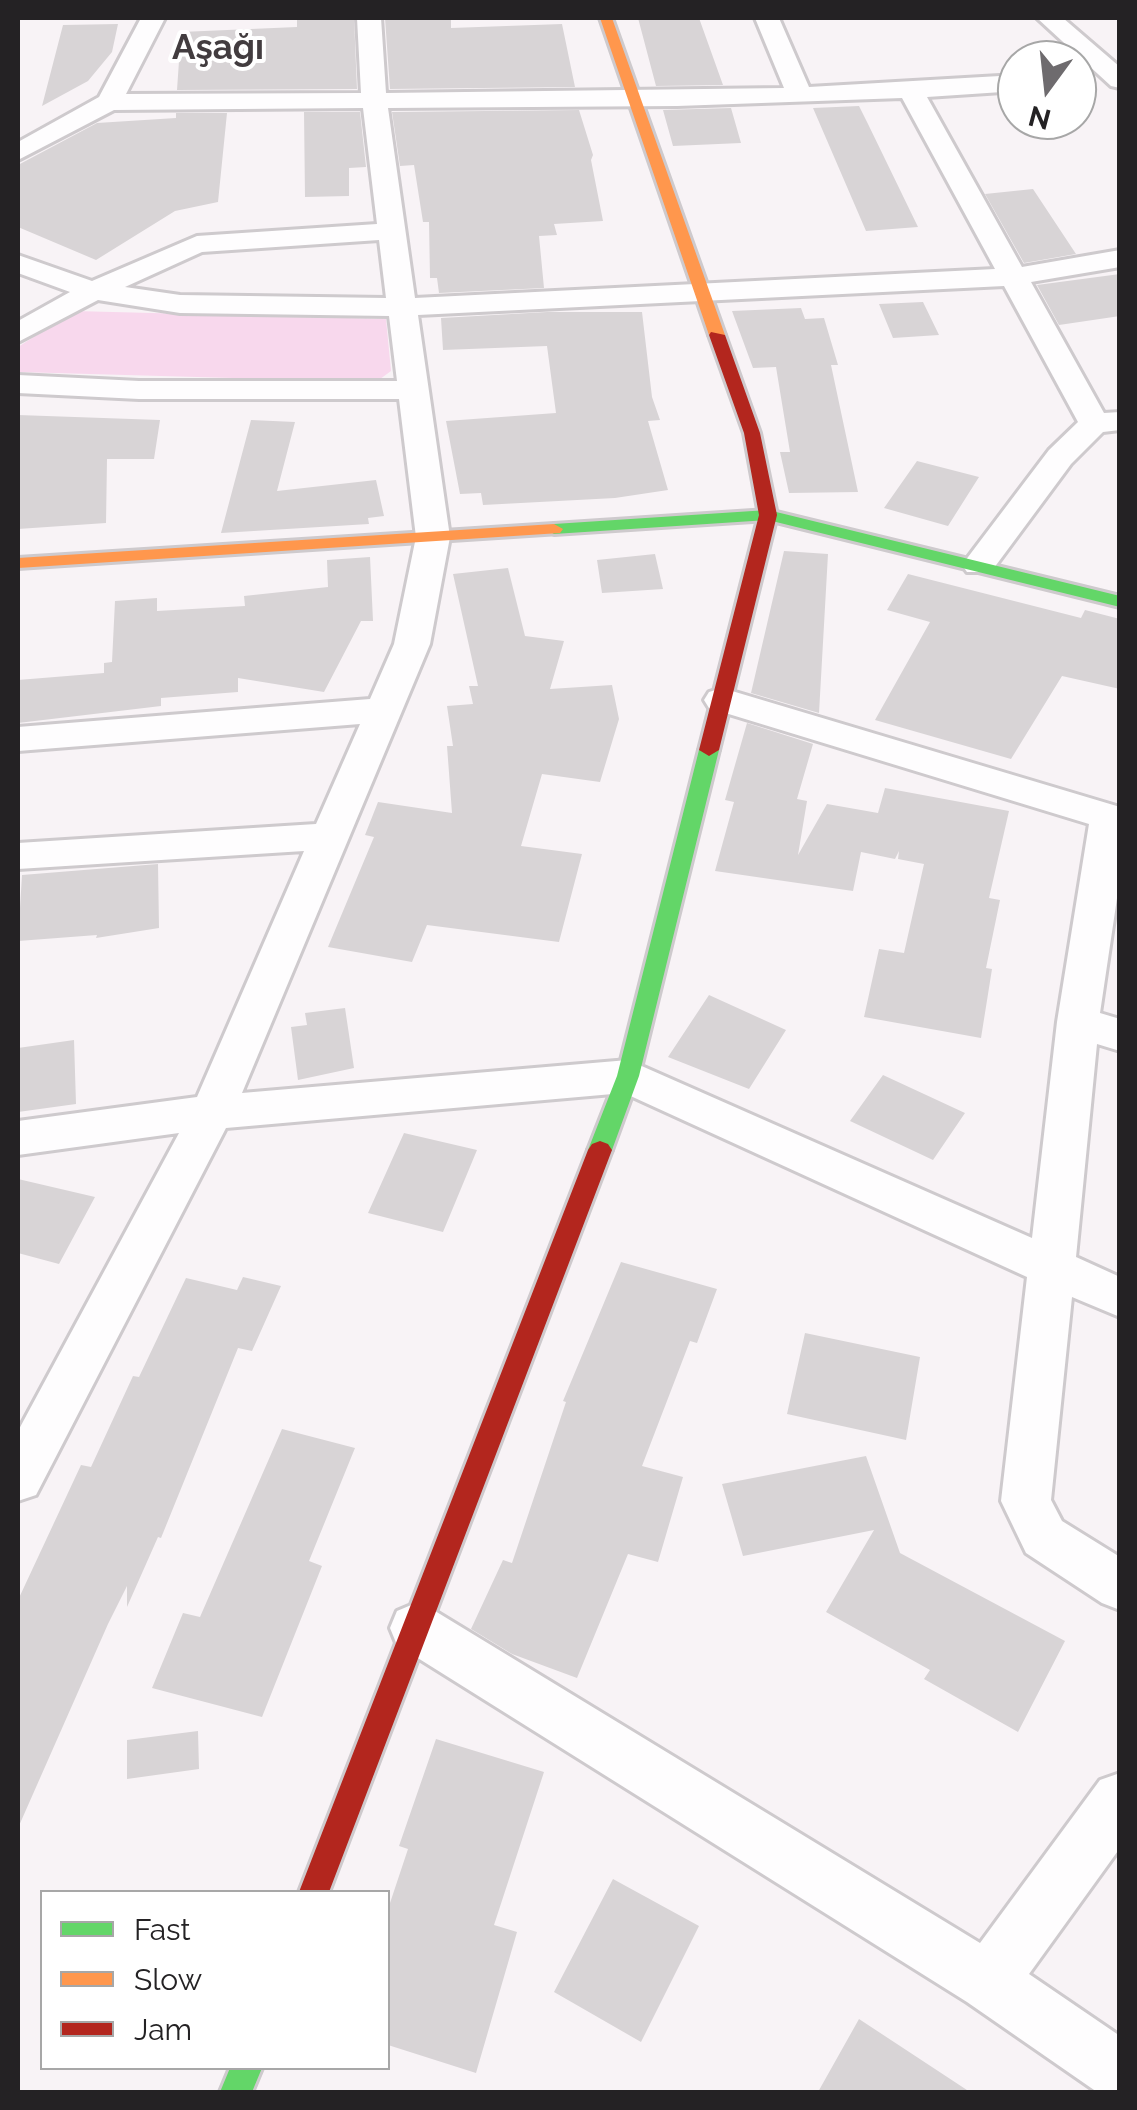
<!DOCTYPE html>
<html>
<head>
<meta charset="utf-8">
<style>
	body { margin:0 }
	#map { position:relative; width:1137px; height:2110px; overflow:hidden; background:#f8f3f6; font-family:Raleway,sans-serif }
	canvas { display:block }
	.frame { position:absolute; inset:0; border:20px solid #242224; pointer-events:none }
	.legend { position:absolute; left:40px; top:1890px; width:350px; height:180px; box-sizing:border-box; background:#fff; border:2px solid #a7a7a7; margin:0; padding:12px 18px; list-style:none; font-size:30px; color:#242224 }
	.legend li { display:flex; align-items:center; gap:20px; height:50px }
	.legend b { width:50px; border:2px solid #a7a7a7 }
	.north { position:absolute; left:997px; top:40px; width:100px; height:100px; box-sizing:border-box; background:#fff; border:2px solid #a7a7a7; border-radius:50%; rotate:195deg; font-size:28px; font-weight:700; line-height:40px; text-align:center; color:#242224 }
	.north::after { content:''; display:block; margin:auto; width:35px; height:45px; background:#6e6b6e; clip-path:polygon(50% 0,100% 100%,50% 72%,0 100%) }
</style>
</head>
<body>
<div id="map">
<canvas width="1137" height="2110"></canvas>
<div class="frame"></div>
<ul class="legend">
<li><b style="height:12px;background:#63d668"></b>Fast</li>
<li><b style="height:12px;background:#ff974d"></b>Slow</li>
<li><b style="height:12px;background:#b3261e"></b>Jam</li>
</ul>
<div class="north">N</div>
</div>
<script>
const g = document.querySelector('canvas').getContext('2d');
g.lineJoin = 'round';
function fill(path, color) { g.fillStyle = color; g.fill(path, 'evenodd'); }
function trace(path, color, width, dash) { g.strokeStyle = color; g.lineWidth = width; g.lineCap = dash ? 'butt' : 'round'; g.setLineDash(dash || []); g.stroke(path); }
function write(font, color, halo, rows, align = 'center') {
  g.font = font + ' Raleway,sans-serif'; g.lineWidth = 8; g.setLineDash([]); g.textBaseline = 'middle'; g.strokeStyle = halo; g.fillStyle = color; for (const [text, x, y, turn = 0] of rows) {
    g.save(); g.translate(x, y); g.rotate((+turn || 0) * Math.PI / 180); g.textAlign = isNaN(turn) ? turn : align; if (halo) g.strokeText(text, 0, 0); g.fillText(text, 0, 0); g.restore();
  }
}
const green = new Path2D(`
	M74 311 386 319 391 371 376 382 18 372V347Z`);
const building = new Path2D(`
	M297 18H354L357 89 177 90 181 32 297 27Z
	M385 18H451V28L562 24 575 87 390 89Z
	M638 18H699L723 85 656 86Z
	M118 24 112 52 88 81 42 106 63 25Z
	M859 106 868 124 918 227 866 231 813 108Z
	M731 108 741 143 673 146 663 110Z
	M579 110 593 155 591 160 603 221 554 224 557 235 539 236 544 288 439 293 437 278H430L429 222H423L414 165 400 166 392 112Z
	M304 112H360L366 167 349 168V196L305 197Z
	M176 113H227L218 202 175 211 96 260 18 227V165L97 123 176 118Z
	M1033 189 1076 254 1024 263 985 194Z
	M1120 274V316L1059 325 1037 285Z
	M923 302 939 335 893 338 879 304Z
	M801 308 805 319 824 318 838 365H831L858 492 789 493 780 452H790L776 367 753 368 732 311Z
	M547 312H642L652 397 660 420 648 421 668 490 615 498 483 505 481 493 460 494 446 421 556 413 547 346 443 350 441 318Z
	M18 415 160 420 154 459H107L106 523 18 529Z
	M251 420 295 422 277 491 376 480 384 516 368 518 369 524 221 533Z
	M917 461 979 477 948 526 884 508Z
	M784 551 828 554 819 713 751 693Z
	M655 554 663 589 602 593 597 560Z
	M370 557 373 621H361L324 692 238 678V692L161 698V706L18 723V680L104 673V663L112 662 115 601 157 598V611L245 606 244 596 328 587 327 560Z
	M508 568 525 636 564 641 550 689 612 685 619 719 600 782 542 774 521 846 582 854 559 942 427 925 412 962 328 947 374 837 365 835 378 802 452 813 447 746H453L447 706 473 704 469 686H478L453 574Z
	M908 574 1081 618 1085 610 1120 619V689L1062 676 1011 759 875 720 930 622 887 610Z
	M747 723 813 744 797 799 807 801 798 855 827 804 878 813 885 788 1009 811 989 898 1000 900 986 968 992 969 981 1038 864 1017 879 949 904 953 924 864 898 859 899 851 895 859 861 852 853 891 715 871 734 802 725 800Z
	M158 864 159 928 96 938 97 935 18 941 22 875Z
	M709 995 786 1030 749 1089 668 1057Z
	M345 1008 354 1068 298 1080 291 1027 307 1025 305 1013Z
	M74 1040 76 1104 18 1112V1048Z
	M883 1075 965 1113 933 1160 850 1121Z
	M404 1133 477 1150 443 1232 368 1213Z
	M18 1179 95 1197 59 1264 18 1253Z
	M621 1262 717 1289 697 1343 690 1341 642 1466 683 1477 658 1562 628 1554 577 1678 512 1654 471 1629 503 1560 512 1563 566 1402 563 1401Z
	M243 1277 281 1286 252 1351 238 1348 161 1538 158 1537 127 1607V1586L108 1624 18 1828V1600L81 1465 91 1467 133 1376 139 1377 186 1278 237 1290Z
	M805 1333 920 1357 906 1440 787 1414Z
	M282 1429 355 1448 309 1561 322 1566 262 1717 152 1688 183 1613 200 1617Z
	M866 1456 900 1553 1065 1641 1018 1732 924 1679 930 1670 826 1612 874 1530 743 1556 722 1484Z
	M198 1731 199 1769 127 1779V1740Z
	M436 1739 544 1772 494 1925 517 1932 476 2073 388 2045V1909L408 1849 399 1846Z
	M613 1879 699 1926 641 2042 554 1992Z
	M859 2019 970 2092H818Z`);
const street = new Path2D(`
	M141 18H165L126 94 361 93 357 18H381L386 93 784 88 755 18H779L809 87 1017 75V91L927 97 1022 267 1120 250V267L1031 282 1104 413 1120 412V430L1103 432 1071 464 991 572H967L962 565 1049 450 1078 422 1004 286 418 315 450 537 430 644 242 1093 628 1060 1032 1238 1057 1022 1089 824 709 708 704 700 709 692 722 688 1120 807V878L1100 1013 1120 1019V1051L1097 1044 1076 1257 1120 1277V1317L1072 1297 1051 1500 1062 1521 1120 1557V1610L1102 1603 1026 1553 1001 1501 1027 1277 624 1093 226 1128 36 1495 18 1501V1431L179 1133 18 1155V1121L197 1097 304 851 18 869V843L316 824 360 724 18 751V727L370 699 394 644 416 537 399 399H139L18 393V375L139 381H397L389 316 180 313 98 300 18 342V321L70 292 18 273V255L92 281 197 236 377 224 363 108 114 110 18 160V142L99 97ZM902 98 995 269 415 298 388 108 677 106ZM379 240 386 298 180 295 125 287 202 252Z
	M1037 18H1063L1120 67V88L1111 86Z
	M416 1603 435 1611 980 1943 1100 1780 1120 1773V1848L1029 1974 1120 2036V2092H1097L967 2002 397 1645 390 1628 397 1611Z`);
const fast = new Path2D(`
	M768 510 1120 596V607L768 520 554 534 545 529 554 524Z
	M709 744 719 750 639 1076 612 1150 608 1156H592L588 1150 617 1076 699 750Z
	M230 2068H262L252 2092H220Z`);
const slow = new Path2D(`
	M600 18H612L725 335 723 338 709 335Z
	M554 524 563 529 560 533 18 568V558Z`);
const jam = new Path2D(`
	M711 332 725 335 760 433 777 515 719 750 709 756 699 750 759 515 744 433 709 335Z
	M600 1141 608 1144 612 1150 329 1892H299L588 1150 592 1144Z`);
const farDistrictnames = [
	["Aşağı",218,48]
];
fill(green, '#f8d8ed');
fill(building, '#d8d4d6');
trace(street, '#cecacd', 6);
trace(fast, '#cecacd', 6);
trace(slow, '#cecacd', 6);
trace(jam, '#cecacd', 6);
fill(street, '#fefdfe');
fill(fast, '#63d668');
fill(slow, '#ff974d');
fill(jam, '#b3261e');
write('bold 35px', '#423c3f', '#fff', farDistrictnames);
</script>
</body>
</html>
